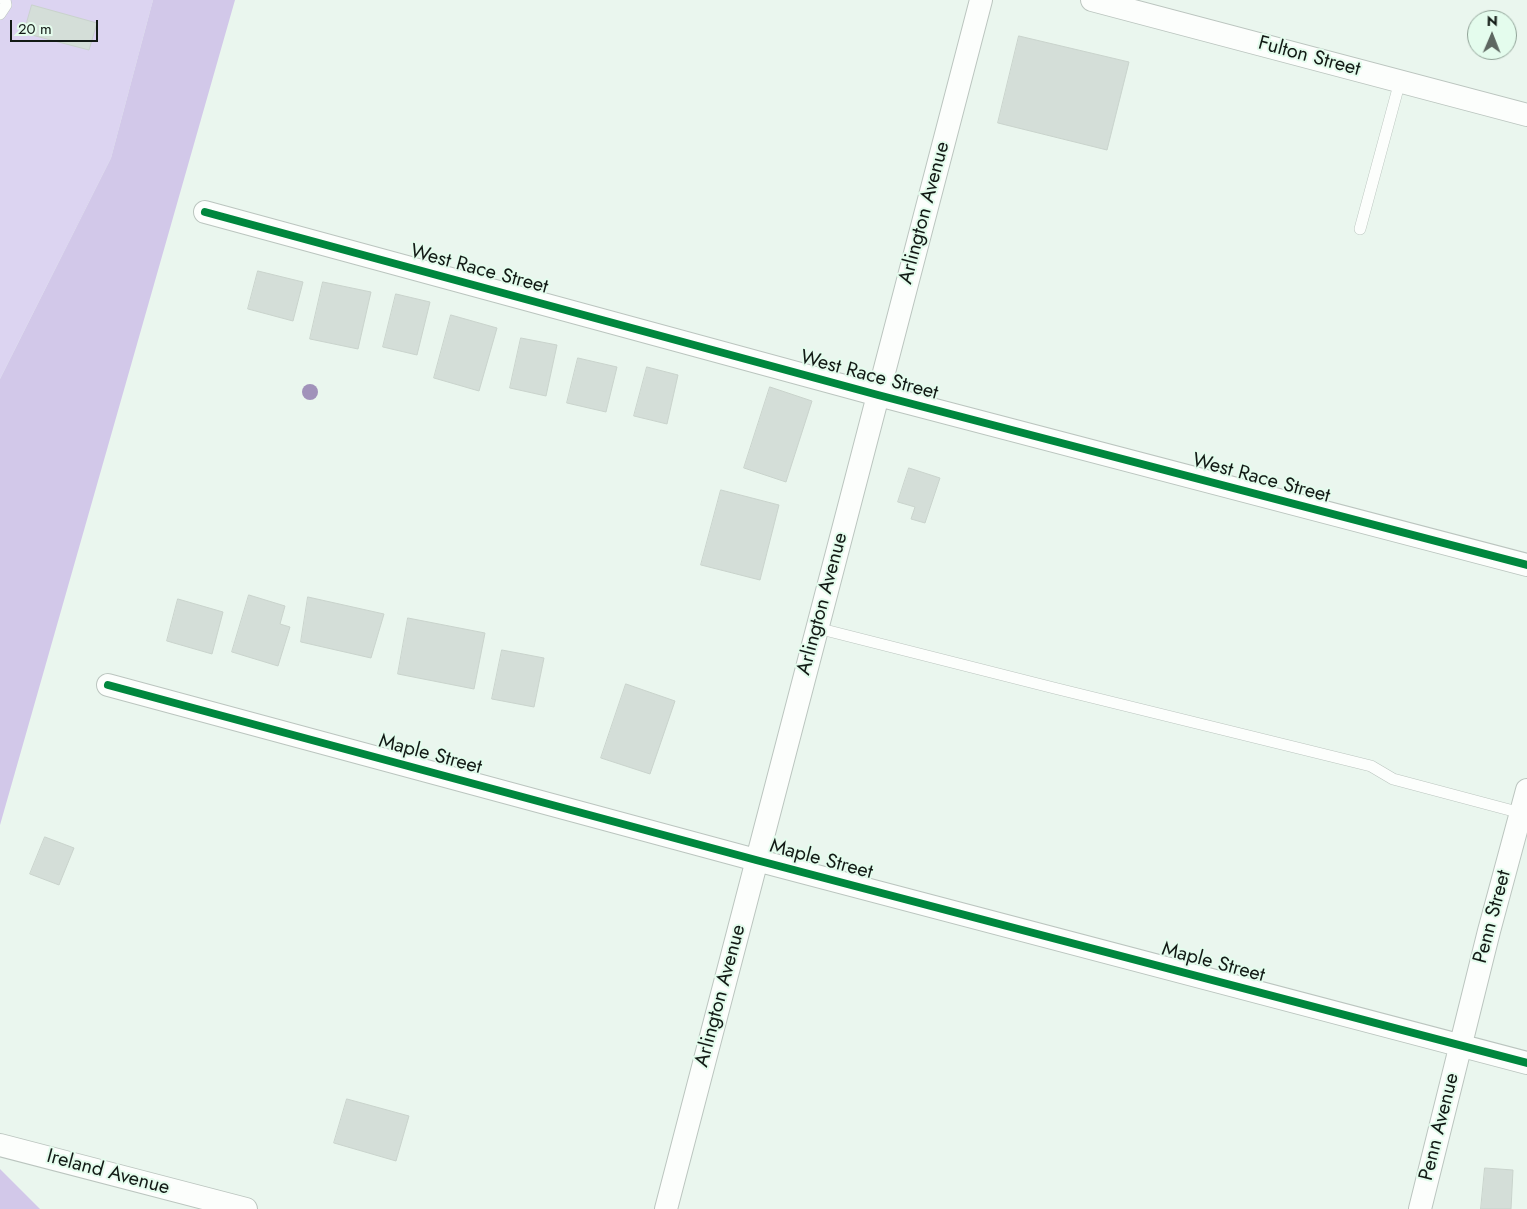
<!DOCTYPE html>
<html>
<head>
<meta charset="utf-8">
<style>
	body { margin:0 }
	#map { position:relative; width:1527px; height:1209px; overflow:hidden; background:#eaf6ee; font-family:Jost,sans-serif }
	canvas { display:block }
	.north { position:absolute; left:1467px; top:10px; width:50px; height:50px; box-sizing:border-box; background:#e4fced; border:1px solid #90a297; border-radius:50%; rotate:1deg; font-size:14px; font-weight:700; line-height:20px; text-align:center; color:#121a15 }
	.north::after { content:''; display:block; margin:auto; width:18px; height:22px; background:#5e6761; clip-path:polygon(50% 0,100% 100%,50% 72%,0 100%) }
	.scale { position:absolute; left:10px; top:20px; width:88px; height:22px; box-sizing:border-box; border:2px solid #121a15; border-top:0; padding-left:6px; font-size:15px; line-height:18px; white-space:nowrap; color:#121a15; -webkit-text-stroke:4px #e4fced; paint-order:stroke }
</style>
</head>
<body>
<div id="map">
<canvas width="1527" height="1209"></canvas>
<div class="north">N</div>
<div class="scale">20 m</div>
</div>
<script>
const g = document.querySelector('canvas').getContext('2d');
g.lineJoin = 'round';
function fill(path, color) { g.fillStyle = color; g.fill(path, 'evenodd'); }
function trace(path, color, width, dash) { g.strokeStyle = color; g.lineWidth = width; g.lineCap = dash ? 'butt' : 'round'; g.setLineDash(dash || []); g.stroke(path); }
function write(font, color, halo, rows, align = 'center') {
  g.font = font + ' Jost,sans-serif'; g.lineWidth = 4; g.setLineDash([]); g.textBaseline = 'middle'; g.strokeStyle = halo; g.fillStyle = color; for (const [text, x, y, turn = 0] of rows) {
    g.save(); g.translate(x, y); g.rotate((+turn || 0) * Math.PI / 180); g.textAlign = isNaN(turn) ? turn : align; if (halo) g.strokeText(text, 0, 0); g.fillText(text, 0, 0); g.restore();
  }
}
const green = new Path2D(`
	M0 0H153L111 158 0 379Z`);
const forest = new Path2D(`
	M153 0H235L0 825V379L111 158Z
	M0 1169 40 1209H0Z`);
const building = new Path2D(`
	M32 5 97 23 89 50 24 33Z
	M1019 36 1129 62 1107 150 998 123Z
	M258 271 303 282 293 321 248 309Z
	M323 282 371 292 358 349 310 339Z
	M396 294 430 302 417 355 383 347Z
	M451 315 497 328 479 391 434 378Z
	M521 338 557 345 546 396 510 388Z
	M578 358 617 367 606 412 567 403Z
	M647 367 678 375 667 424 634 416Z
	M770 387 812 401 786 482 744 468Z
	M909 468 940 478 925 523 911 519 915 507 898 502Z
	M721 490 779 505 760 580 701 565Z
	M249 595 285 606 280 624 290 627 278 666 232 652Z
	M308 597 384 614 371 658 301 642Z
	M178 599 223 612 212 654 167 641Z
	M408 618 485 633 474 689 398 674Z
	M502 650 544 658 534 707 492 699Z
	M626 684 675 701 650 774 601 758Z
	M45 837 74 848 59 885 30 874Z
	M347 1099 409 1116 396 1161 334 1143Z
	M1485 1168 1513 1170 1511 1209H1481Z`);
const service = new Path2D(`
	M0 14 6 5 5 0
	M1360 229 1400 81
	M817 628 1054 688 1371 766 1393 779 1521 813`);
const minor = new Path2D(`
	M1092 0 1527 115
	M205 212 878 395 1527 565
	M108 685 756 860 1527 1063
	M0 1145 246 1209
	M666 1209 981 0
	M1420 1209 1489 931 1527 790`);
const cycleway = new Path2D(`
	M205 212 878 395 1527 565
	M108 685 756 860 1527 1063`);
const trees = [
	[310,392]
];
const streetNames = [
	["Fulton Street",1309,57,15],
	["Arlington Avenue",925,213,-75],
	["West Race Street",479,270,15],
	["West Race Street",869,376,15],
	["West Race Street",1261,479,15],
	["Arlington Avenue",823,604,-75],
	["Maple Street",430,755,15],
	["Maple Street",821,860,15],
	["Penn Street",1493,917,-75],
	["Maple Street",1213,963,15],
	["Arlington Avenue",721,996,-75],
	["Penn Avenue",1440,1127,-76],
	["Ireland Avenue",108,1173,15]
];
fill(green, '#dcd4f1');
fill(forest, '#d2c8e9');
fill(building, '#d4ded8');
trace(building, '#c9d3cc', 1);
trace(service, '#bbc5bf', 12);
trace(minor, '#bbc5bf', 24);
trace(service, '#fcfefc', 11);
trace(minor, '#fcfefc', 22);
trace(cycleway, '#00873e', 8);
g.fillStyle = '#a192ba';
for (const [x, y] of trees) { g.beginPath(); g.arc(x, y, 8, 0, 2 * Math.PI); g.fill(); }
write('20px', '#121a15', '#e4fced', streetNames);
</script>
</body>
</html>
